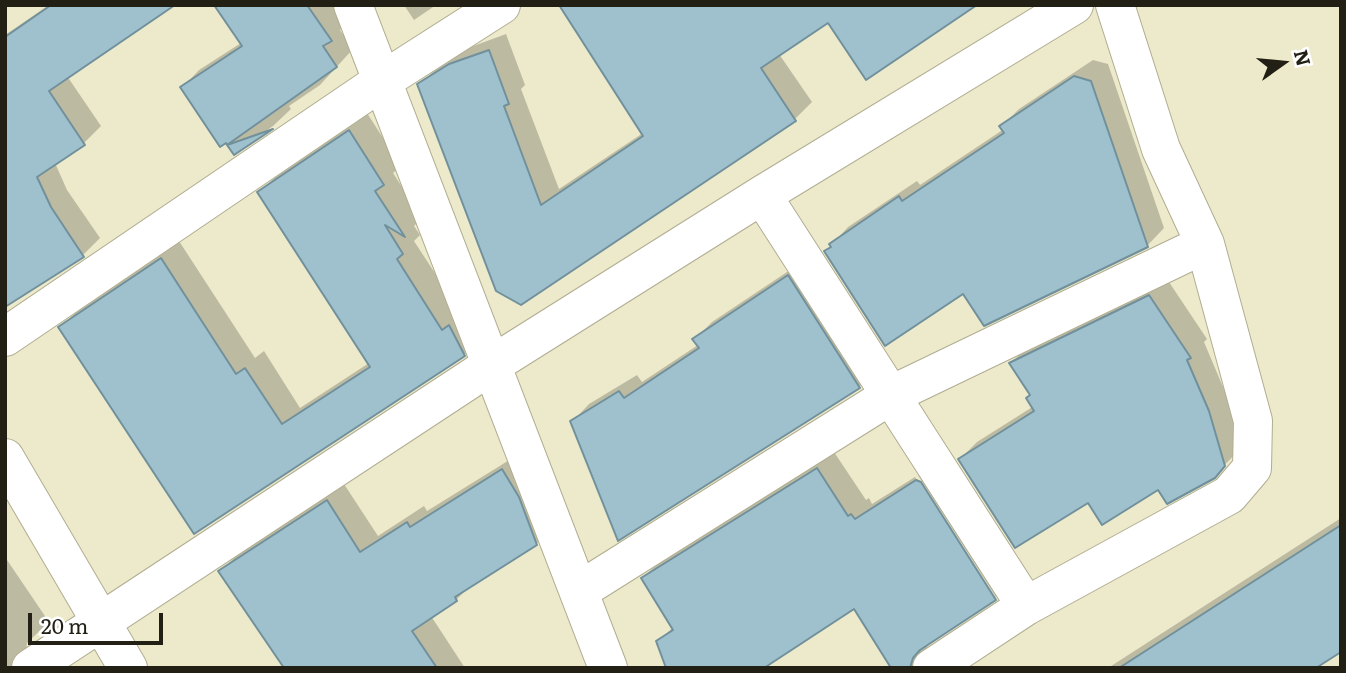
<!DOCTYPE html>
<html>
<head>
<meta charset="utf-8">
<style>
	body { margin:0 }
	#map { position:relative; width:1346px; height:673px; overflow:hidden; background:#ede9cb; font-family:Literata,serif }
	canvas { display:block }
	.frame { position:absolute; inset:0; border:7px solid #222015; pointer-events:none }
	.north { position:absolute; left:1248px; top:28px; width:70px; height:70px; -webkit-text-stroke:5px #fff; paint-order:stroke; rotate:75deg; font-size:19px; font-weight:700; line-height:28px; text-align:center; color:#222015 }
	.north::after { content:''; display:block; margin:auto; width:24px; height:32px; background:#222015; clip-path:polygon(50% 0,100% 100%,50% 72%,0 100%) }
	.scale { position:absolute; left:28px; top:613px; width:135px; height:32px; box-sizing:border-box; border:4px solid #222015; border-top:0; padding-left:9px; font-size:21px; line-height:24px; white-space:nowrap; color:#222015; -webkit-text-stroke:5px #fff; paint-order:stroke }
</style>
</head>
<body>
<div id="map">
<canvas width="1346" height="673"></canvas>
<div class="frame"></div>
<div class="north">N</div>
<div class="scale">20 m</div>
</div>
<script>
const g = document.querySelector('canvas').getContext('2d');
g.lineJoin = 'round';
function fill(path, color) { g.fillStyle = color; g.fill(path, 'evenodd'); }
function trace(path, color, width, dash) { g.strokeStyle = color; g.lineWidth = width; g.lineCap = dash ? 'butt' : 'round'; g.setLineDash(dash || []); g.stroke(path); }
const shadow = new Path2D(`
	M49 5H172L67 76 101 126 84 143 55 163 67 190 100 238 83 255 35 288 5 244V35Z
	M216 5H336L348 22 340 30 353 49 320 85 289 106 291 109 273 126 234 153 182 88 199 70 241 43Z
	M404 5H436L414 20Z
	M836 18 779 54 812 102 795 119 520 303 419 85 437 68 468 48 506 34 525 85 521 89 559 189 643 133Z
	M1093 60 1108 64 1164 228 1147 246 964 292 826 251 848 227 917 181 920 185 1004 129 1002 126 1019 109Z
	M367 113 401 166 393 173 422 218 414 226 420 235 414 241 461 313 482 337 464 355 195 532 60 328 78 310 179 241 255 358 264 351 300 408 369 363 260 192 278 174Z
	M805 260 876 370 859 387 572 422 589 404 637 375 642 382 698 345 695 339 712 322Z
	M1167 279 1207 339 1204 342 1226 394 1241 448 1214 476 1089 501 960 459 977 442 1034 406 1032 394 1011 363 1028 346Z
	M834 452 866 500 869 498 872 504 915 477 992 597H996L928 642 924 668H893L855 607 658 642 673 627 643 578 660 561Z
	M519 454 554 527 536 544 472 584 456 600 431 616 465 668H287L221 571 238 554 344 484 378 536 424 506 427 511Z
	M934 464 1012 581 996 597 918 475Z
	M1341 518V650L1313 668H1108Z
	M5 557 49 622 27 643 26 652 35 668H5Z`);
const building = new Path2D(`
	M51 5H175L49 91 85 145 37 177 51 207 84 257 5 307V37Z
	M214 5H307L332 41 323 46 337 67 227 145 226 143 220 147 180 87 242 46Z
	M559 5H977L866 80 828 23 761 68 796 121 521 305 496 291 417 84 449 64 489 50 509 104 504 106 541 205 643 136Z
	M1074 76 1091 81 1148 247 984 326 963 294 885 346 824 251 831 247 829 244 899 196 902 201 1004 133 999 126Z
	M273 129 234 155 227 145Z
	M349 130 384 185 375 191 405 237 385 225 403 254 397 259 442 330 449 325 465 356 194 534 58 327 161 258 236 374 245 368 282 424 370 367 257 192Z
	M788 275 860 388 618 541 570 421 619 391 624 398 699 348 692 339Z
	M1149 295 1191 358 1187 360 1209 411 1225 466 1215 478 1167 504 1158 490 1102 525 1088 503 1015 548 958 459 1034 411 1026 398 1030 395 1009 363Z
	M817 468 848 516 851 514 855 519 916 480 921 482 996 600 920 650 913 658 910 668H891L854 609 764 668H666L656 641 673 630 641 578Z
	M502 469 519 497 537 545 455 597 457 601 412 631 437 668H284L218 571 327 500 360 552 407 522 410 527Z
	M1341 525V652L1316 668H1119Z`);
const minor = new Path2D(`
	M353 5 608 668
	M762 195 1026 606
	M5 337 382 81 501 5
	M5 458 128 668
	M579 591 891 395 1205 244
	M31 668 490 366 762 195 1074 5
	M932 668 1026 606 1229 495 1252 468 1253 421 1205 244 1161 149 1115 5`);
fill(shadow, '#0003');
fill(building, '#9fc0cd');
trace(building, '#70909b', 2);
trace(minor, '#b1ad91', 40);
trace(minor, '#fff', 38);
</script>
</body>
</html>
